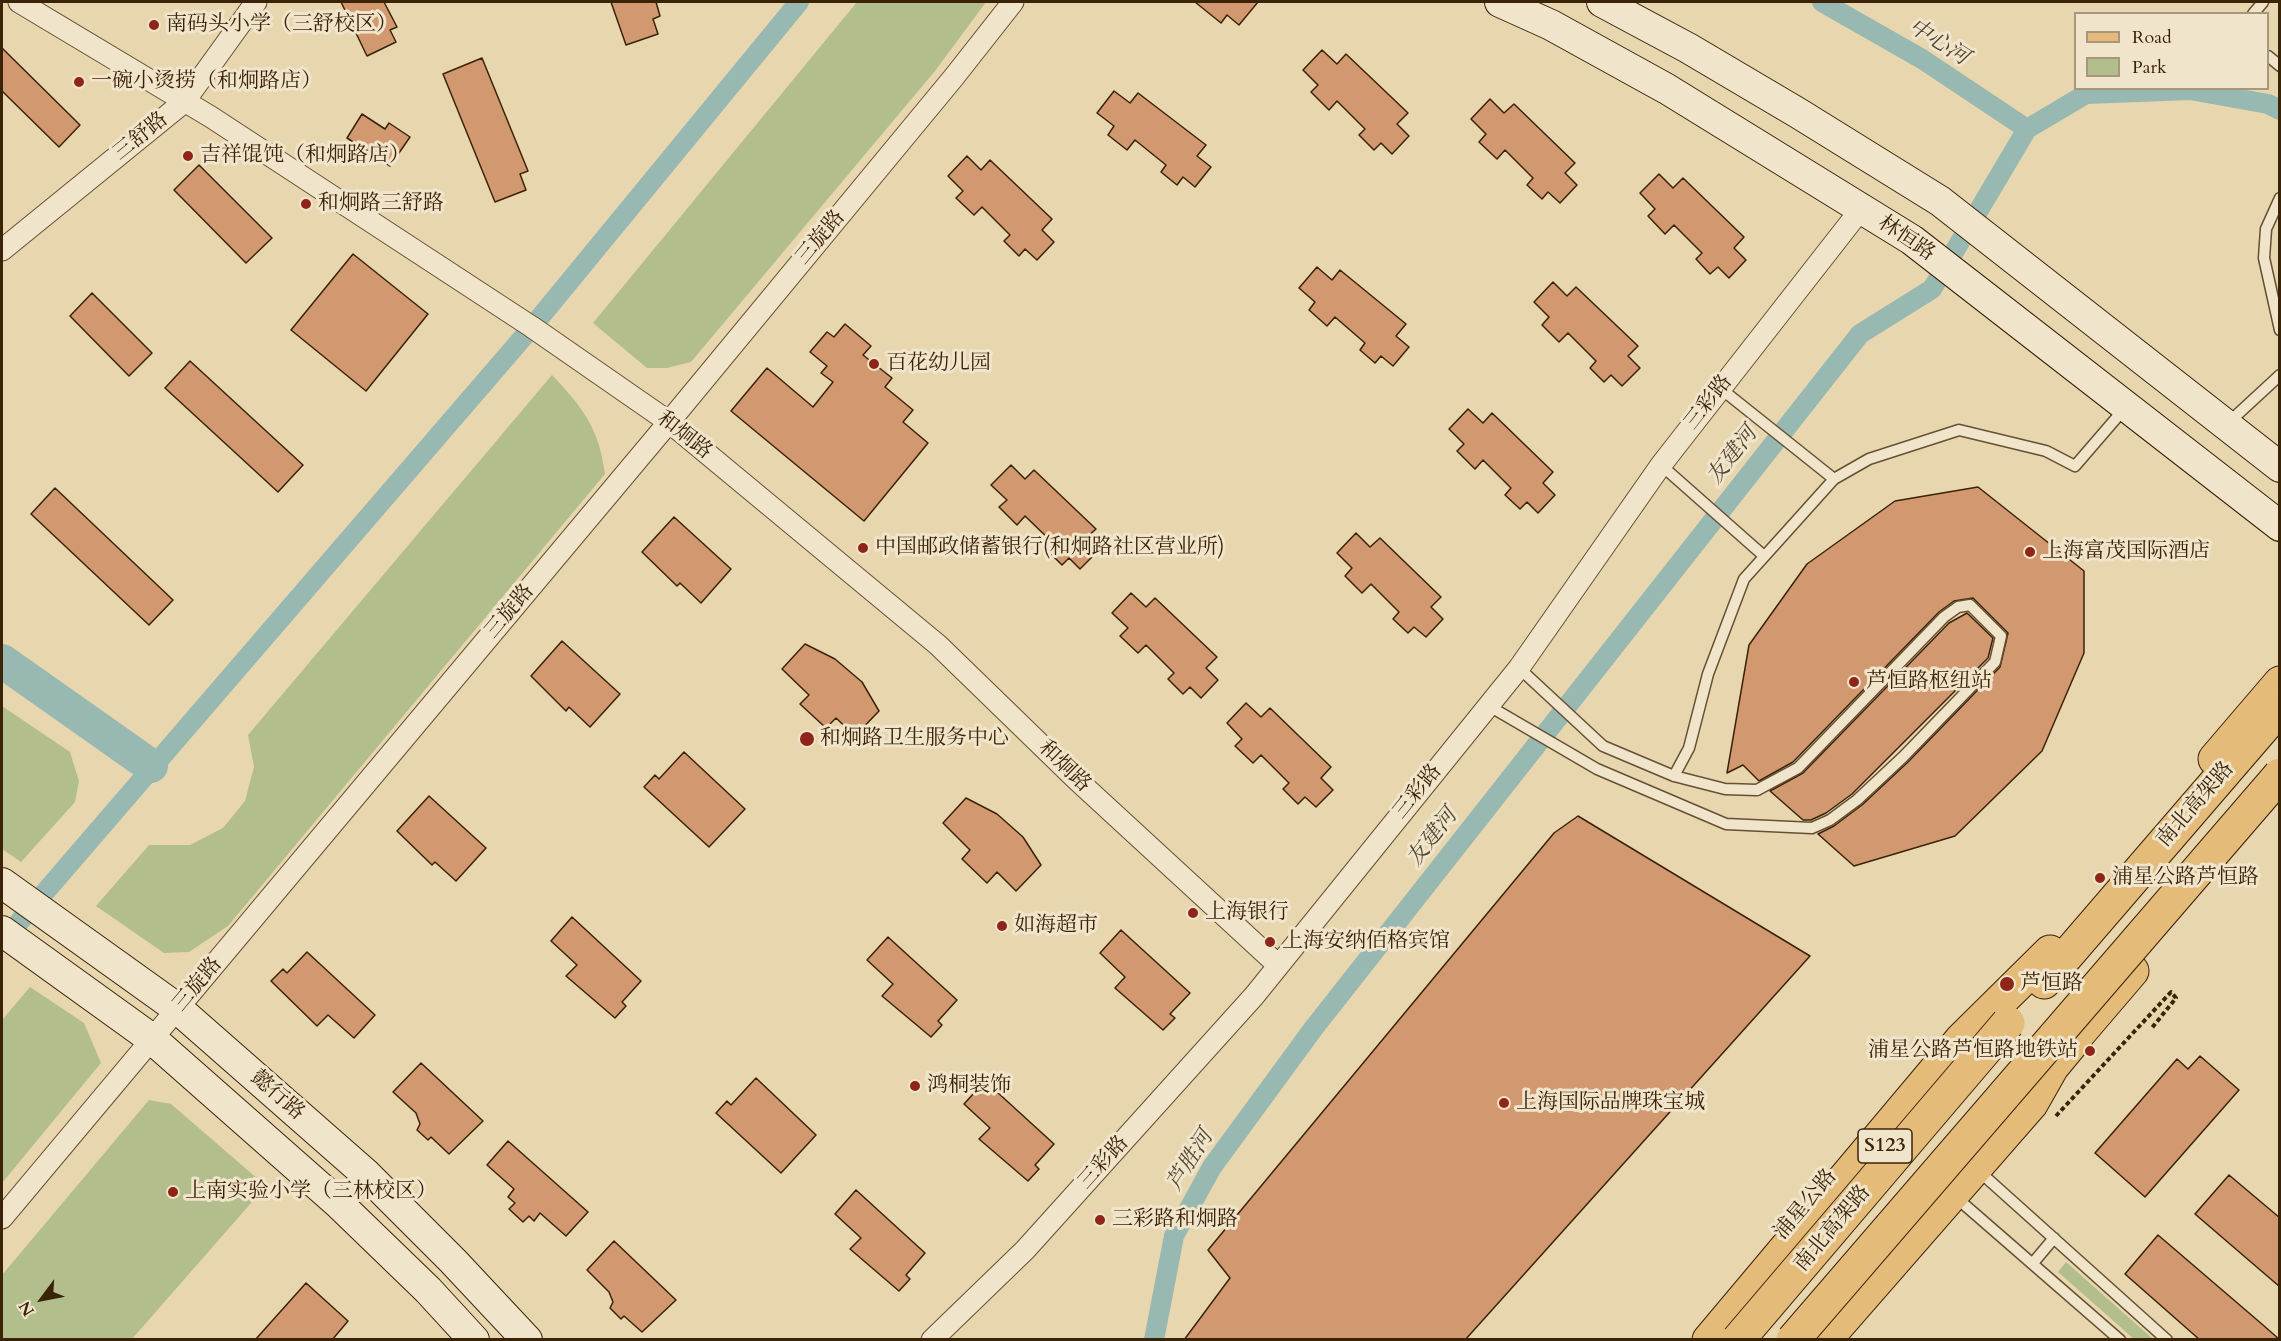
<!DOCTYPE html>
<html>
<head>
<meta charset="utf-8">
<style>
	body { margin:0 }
	#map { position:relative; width:2281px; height:1341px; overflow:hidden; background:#e8d6af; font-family:Cardo,serif }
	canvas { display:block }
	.frame { position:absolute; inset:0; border:3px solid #3b2308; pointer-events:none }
	.legend { position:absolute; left:2074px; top:12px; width:195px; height:78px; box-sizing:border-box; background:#f0e4cb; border:2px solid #a8977d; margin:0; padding:8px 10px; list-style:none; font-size:18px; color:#3b2308 }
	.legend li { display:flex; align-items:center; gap:12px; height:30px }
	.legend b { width:30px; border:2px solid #a8977d }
	.north { position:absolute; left:12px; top:1269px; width:60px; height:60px; -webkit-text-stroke:4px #f0e4cb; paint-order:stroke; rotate:238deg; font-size:16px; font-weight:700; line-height:24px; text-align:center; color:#3b2308 }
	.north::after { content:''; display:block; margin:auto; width:21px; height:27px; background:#3b2308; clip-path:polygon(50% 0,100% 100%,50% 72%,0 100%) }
</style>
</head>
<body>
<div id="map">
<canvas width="2281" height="1341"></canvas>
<div class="frame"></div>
<ul class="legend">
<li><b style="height:8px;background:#e4bb78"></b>Road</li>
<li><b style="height:16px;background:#b3be8d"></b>Park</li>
</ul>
<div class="north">N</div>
</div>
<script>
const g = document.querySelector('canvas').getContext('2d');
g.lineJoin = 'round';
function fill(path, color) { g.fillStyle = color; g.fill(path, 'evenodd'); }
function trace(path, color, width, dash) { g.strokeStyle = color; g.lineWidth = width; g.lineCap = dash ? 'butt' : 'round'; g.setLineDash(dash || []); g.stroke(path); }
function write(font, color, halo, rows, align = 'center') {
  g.font = font + ' Cardo,"Noto Serif SC",serif'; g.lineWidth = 6; g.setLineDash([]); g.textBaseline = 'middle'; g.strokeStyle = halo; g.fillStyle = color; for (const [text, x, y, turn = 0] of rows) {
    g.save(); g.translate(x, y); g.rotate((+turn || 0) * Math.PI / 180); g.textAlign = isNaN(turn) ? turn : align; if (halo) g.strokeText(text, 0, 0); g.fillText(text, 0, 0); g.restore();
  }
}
const green = new Path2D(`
	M857 2H986L935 71 691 362 667 368H647L593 323Z
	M552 375C583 408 599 428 605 474L228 926 189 952 164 953 96 906 149 845H190L223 828 245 801 254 767 248 735Z
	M2 706 70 752 79 781 75 802 21 862 2 849Z
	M30 987 84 1023 101 1063 2 1183V1020Z
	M149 1100 171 1104 266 1186 132 1339H2V1275Z
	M2066 1262 2153 1339H2134L2058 1272Z`);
const canal = new Path2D(`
	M1822 2 1922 59 2027 129
	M2 942 532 327 799 2
	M1154 1340 1174 1236 1212 1167 1313 1029 1860 334 1932 289 2027 129 2086 94 2190 90 2268 104 2280 110`);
const river = new Path2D(`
	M2 661 151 766`);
const building = new Path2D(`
	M341 2H384L397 27 390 30 396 42 367 56Z
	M611 2H656L660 16 653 19 658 34 626 45Z
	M1195 2H1258L1239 25 1227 15 1221 23Z
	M2 48 80 125 59 147 2 91Z
	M1322 50 1337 64 1346 54 1408 113 1397 124 1409 136 1392 154 1381 143 1374 150 1359 135 1365 129 1337 101 1329 110 1311 92 1318 85 1303 70Z
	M482 58 528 171 520 174 526 190 495 202 443 74Z
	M1114 91 1130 103 1138 93 1206 145 1197 156 1211 167 1195 187 1183 177 1177 185 1161 172 1166 165 1135 140 1127 150 1108 135 1114 126 1097 113Z
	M1490 99 1504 113 1514 104 1575 163 1565 173 1577 185 1560 203 1548 192 1542 199 1527 185 1533 178 1505 150 1497 159 1479 142 1486 134 1471 119Z
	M362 114 385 129 389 123 410 137 390 166 347 138Z
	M967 156 981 170 990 160 1052 219 1042 230 1054 242 1037 260 1025 249 1019 256 1004 241 1010 235 982 207 974 215 956 198 963 191 948 176Z
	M199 165 272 238 246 263 174 190Z
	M1659 174 1673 188 1683 178 1744 237 1734 248 1746 260 1729 278 1718 267 1710 274 1696 259 1702 253 1674 225 1665 234 1648 216 1655 209 1640 193Z
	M353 254 428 314 366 391 291 330Z
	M1317 267 1332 280 1340 270 1406 324 1396 336 1409 347 1393 366 1381 356 1375 363 1360 350 1365 343 1335 317 1327 326 1309 310 1315 302 1299 288Z
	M1553 282 1567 296 1576 287 1638 346 1628 356 1640 368 1622 386 1611 375 1604 382 1590 368 1596 361 1568 333 1559 342 1542 325 1549 317 1534 302Z
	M92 293 152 353 129 376 70 316Z
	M845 324 871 346 863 355 892 378 885 387 913 410 903 422 928 443 864 521 731 411 767 368 813 407 833 382 821 373 827 366 810 352 827 332 834 337Z
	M190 361 303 465 278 492 165 388Z
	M1468 409 1483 423 1492 413 1553 472 1543 483 1555 495 1538 513 1527 502 1520 509 1505 495 1511 488 1483 460 1475 469 1457 451 1464 444 1449 429Z
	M1011 465 1025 479 1034 470 1096 529 1085 539 1098 551 1080 569 1069 558 1062 565 1048 551 1054 544 1025 516 1017 525 999 507 1007 500 991 485Z
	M1978 487 2084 571V653L2042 751 1955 836 1854 866 1818 834 1834 826 1862 805 1908 762 2000 667 2008 633 1973 598 1954 601 1939 612 1793 762 1759 781 1743 765 1727 773 1749 645 1807 564 1895 501Z
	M55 488 173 600 149 625 31 514Z
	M674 517 731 569 701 603 680 583 677 586 642 552Z
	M1356 533 1370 547 1380 538 1441 597 1431 607 1443 619 1426 637 1414 627 1408 633 1393 619 1399 612 1371 584 1362 593 1345 576 1352 568 1337 553Z
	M1131 593 1146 607 1155 598 1217 657 1206 668 1218 680 1201 698 1190 687 1183 694 1168 679 1174 673 1146 645 1138 653 1120 636 1128 628 1112 613Z
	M1967 613 1993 638 1988 658 1852 794 1826 813 1811 820H1803L1770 791 1803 773 1949 623Z
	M562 641 620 694 590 727 569 707 566 711 531 676Z
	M805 644 835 659 862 682 879 711 855 736 836 718 826 728 800 704 809 695 782 669Z
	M1246 703 1261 717 1270 708 1331 767 1321 778 1333 790 1316 807 1305 797 1298 804 1283 789 1289 783 1261 755 1253 763 1235 746 1242 739 1227 723Z
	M684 752 745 809 709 847 644 787 655 775 659 779Z
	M429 796 486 848 456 881 435 862 432 865 397 831Z
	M966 798 997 814 1023 837 1041 865 1016 891 997 872 987 883 962 859 970 850 943 823Z
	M1578 816 1810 956 1465 1340H1184L1230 1278 1208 1250 1554 833Z
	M572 917 641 981 622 1002 626 1006 615 1018 566 976 577 965 551 941Z
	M1121 930 1190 993 1170 1014 1175 1018 1163 1030 1115 988 1125 977 1100 953Z
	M888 937 957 1000 938 1021 942 1025 931 1037 882 996 893 984 867 960Z
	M307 952 375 1015 354 1038 328 1015 317 1026 271 981 283 969 287 973Z
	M2200 1056 2239 1090 2145 1197 2095 1153 2177 1059 2188 1069Z
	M421 1063 483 1121 449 1154 431 1137 428 1140 417 1130 420 1124 416 1113 393 1092Z
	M756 1078 816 1135 781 1173 716 1113 727 1101 731 1105Z
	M985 1081 1054 1144 1035 1165 1039 1169 1028 1181 979 1139 990 1128 964 1104Z
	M508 1141 588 1212 566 1236 540 1213 534 1221 529 1216 523 1222 509 1209 515 1203 508 1197 514 1189 487 1165Z
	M2229 1175 2280 1218V1287L2195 1214Z
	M856 1190 925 1253 906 1275 910 1279 899 1291 850 1249 861 1238 835 1214Z
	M2158 1235 2263 1325 2280 1340H2200L2125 1274Z
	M614 1241 676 1300 642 1332 624 1316 621 1319 610 1308 613 1302 609 1292 587 1270Z
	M306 1283 348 1321 332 1340H255Z`);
const path = new Path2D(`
	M2056 1116 2171 992 2176 998 2151 1029`);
const lane = new Path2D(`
	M2253 14 2263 2
	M2268 56 2280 66
	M2280 198 2266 229 2264 258 2280 330
	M1720 388 1834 479
	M2227 424 2280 375
	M1661 465 1764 556
	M1489 706 1597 769 1726 824 1812 828 1830 820 1857 800 1903 757 1995 662 2001 636 1970 605 1958 607 1944 617 1798 768 1757 790 1725 789 1674 776 1603 746 1519 668
	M1674 776 1689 748 1708 674 1744 579 1834 479 1869 459 1959 430 2046 451 2075 466 2125 408
	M1981 1173 2167 1340
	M1959 1200 2120 1340
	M2033 1263 2054 1238`);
const street = new Path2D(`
	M19 2 211 117 532 327 669 422 938 645 1076 779 1278 965
	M2 250 184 102 256 2
	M2 1218 669 422 954 77 1013 2
	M932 1340 1025 1250 1254 996 1519 668 1661 465 1861 209`);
const secondary = new Path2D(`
	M1500 2 1551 25 1667 89 1912 240 2280 526
	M1602 2 1688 48 1798 113 1940 201 2280 467
	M2 883 178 1009 366 1174 453 1261 527 1340
	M2 931 152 1039 338 1203 428 1290 474 1340`);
const primary = new Path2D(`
	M2215 759 2280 683
	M2056 1060 2132 971`);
const highway = new Path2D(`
	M2044 982 2280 708
	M1709 1340 1961 1040 2050 952
	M1825 1340 2031 1104 2052 1067 2076 1038`);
const highwayBridge = new Path2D(`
	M1738 1340 2008 1023
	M1793 1340 2280 775`);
const markers = [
	[154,25,6,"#8f2418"],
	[79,82,6,"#8f2418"],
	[188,156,6,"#8f2418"],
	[306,204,6,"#8f2418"],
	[874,364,6,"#8f2418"],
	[863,548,6,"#8f2418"],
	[2030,552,6,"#8f2418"],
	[1854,682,6,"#8f2418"],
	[807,739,8,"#8f2418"],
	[2100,878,6,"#8f2418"],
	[1193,913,6,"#8f2418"],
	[1002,926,6,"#8f2418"],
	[1270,942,6,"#8f2418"],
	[2007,984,8,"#8f2418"],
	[2090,1051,6,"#8f2418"],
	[915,1086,6,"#8f2418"],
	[1504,1103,6,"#8f2418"],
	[173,1192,6,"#8f2418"],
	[1100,1220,6,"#8f2418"]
];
const shields = [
	[1885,1146,54]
];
const shieldNames = [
	["S123",1885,1146]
];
const poiNames = [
	["南码头小学（三舒校区）",166,25],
	["一碗小烫捞（和炯路店）",91,82],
	["吉祥馄饨（和炯路店）",200,156],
	["和炯路三舒路",318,204],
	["百花幼儿园",886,364],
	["中国邮政储蓄银行(和炯路社区营业所)",875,548],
	["上海富茂国际酒店",2042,552],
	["芦恒路枢纽站",1866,682],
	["和炯路卫生服务中心",820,739],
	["浦星公路芦恒路",2112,878],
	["上海银行",1205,913],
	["如海超市",1014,926],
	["上海安纳佰格宾馆",1282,942],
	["芦恒路",2020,984],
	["浦星公路芦恒路地铁站",2078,1051,"right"],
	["鸿桐装饰",927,1086],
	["上海国际品牌珠宝城",1516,1103],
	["上南实验小学（三林校区）",185,1192],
	["三彩路和炯路",1112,1220]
];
const streetNames = [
	["三舒路",141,137,-39],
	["三旋路",821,238,-50],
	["林恒路",1906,239,34],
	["三彩路",1709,403,-52],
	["和炯路",684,436,38],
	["三旋路",510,612,-50],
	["和炯路",1064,767,44],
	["三彩路",1418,792,-51],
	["南北高架路",2196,805,-49],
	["三旋路",198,985,-50],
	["懿行路",277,1096,41],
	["三彩路",1104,1163,-48],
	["浦星公路",1806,1205,-50],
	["南北高架路",1833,1229,-50]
];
const waterNames = [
	["中心河",1938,43,32],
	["友建河",1733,456,-52],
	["友建河",1433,838,-52],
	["芦胜河",1191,1161,-58]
];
fill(green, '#b3be8d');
trace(canal, '#98b8b2', 20);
trace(river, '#98b8b2', 34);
fill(building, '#d29970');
trace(building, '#3b2308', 1.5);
trace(lane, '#665032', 13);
trace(street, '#665032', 23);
trace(secondary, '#3b2308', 32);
trace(primary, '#3b2308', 35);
trace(highway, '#3b2308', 35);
trace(path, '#3b2308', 4, [4.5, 3]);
trace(lane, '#f0e4cb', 10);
trace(street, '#f0e4cb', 21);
trace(secondary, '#f0e4cb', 30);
trace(primary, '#e4bb78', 33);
trace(highway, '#e4bb78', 33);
trace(highwayBridge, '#3b2308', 35, []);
trace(highwayBridge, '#e4bb78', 33);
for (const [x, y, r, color] of markers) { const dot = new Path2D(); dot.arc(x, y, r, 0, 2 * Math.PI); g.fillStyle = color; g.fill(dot); trace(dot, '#f0e4cb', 2); }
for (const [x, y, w] of shields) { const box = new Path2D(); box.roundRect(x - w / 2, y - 17, w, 34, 4.5); g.fillStyle = '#f0e4cb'; g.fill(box); trace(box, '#3b2308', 1.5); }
write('bold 20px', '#3b2308', null, shieldNames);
write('21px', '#3b2308', '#f0e4cb', poiNames, 'left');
write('21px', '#3b2308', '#f0e4cb', streetNames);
write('italic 22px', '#524832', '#f0e4cb', waterNames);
</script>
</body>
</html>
